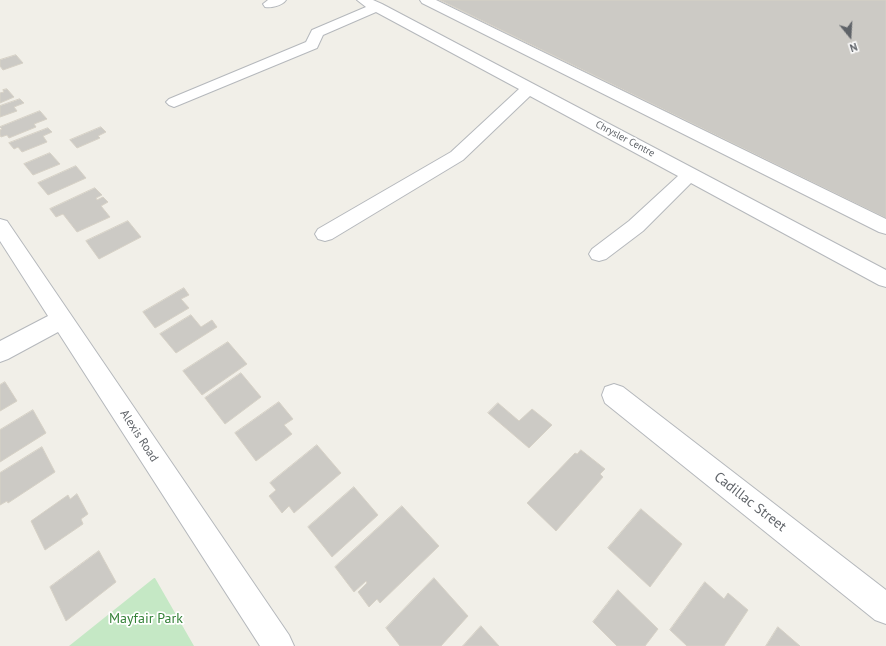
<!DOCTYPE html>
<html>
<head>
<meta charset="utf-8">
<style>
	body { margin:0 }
	#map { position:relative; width:886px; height:646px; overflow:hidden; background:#f1efe8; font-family:"PT Sans",sans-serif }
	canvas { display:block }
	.north { position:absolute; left:830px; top:16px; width:40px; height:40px; -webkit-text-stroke:3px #fff; paint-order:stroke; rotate:162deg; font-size:11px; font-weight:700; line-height:16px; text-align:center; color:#5f6368 }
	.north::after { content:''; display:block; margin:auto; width:14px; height:18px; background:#5f6368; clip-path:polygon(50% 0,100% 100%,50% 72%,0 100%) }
</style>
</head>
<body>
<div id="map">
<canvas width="886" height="646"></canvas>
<div class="north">N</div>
</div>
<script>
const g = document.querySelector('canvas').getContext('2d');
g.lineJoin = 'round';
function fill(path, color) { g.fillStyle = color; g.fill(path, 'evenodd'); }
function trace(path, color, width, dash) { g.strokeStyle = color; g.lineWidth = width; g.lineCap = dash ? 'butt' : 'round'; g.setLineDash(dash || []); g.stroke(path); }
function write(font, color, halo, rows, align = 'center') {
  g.font = font + ' "PT Sans",sans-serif'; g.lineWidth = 3.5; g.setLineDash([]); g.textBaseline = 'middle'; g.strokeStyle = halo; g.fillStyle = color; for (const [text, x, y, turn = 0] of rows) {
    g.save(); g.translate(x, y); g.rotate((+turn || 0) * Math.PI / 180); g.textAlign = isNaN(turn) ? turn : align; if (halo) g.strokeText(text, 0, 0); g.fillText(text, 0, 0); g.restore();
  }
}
const green = new Path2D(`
	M155 578 194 646H69L154 578Z`);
const building = new Path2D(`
	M440 0H886V218Z
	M16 55 23 63 3 70 0 66V60Z
	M7 89 14 97 0 103V93L4 92 3 90Z
	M20 99 24 103 14 107 17 111 0 117V106Z
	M40 111 47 119 34 124 36 127 9 138 7 135 1 137 0 135V130L2 129 0 127Z
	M101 127 106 132 98 136 100 138 77 148 70 140Z
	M48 128 52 132 43 136 47 142 22 152 18 147 14 149 9 143Z
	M50 153 60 164 33 175 24 164Z
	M76 166 86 178 48 195 38 183Z
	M95 188 102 195 96 198 97 200 103 197 108 202 101 206 110 217 77 232 63 214 56 217 50 209Z
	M128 221 141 237 99 259 86 241Z
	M184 288 189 295 181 299 189 308 155 328 143 312Z
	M191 315 201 327 212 320 217 327 176 353 160 334Z
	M228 342 247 364 202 395 183 371Z
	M241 373 261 397 225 424 205 398Z
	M5 382 17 401 0 411V385Z
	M279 402 293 419 284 425 292 434 256 461 235 433Z
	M498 403 519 421 532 409 552 425 529 448 488 413Z
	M33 410 46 433 0 462V430Z
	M317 445 341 473 294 513 289 506 282 513 269 496 276 490 270 483Z
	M42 447 55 472 8 503 7 501 0 505V473Z
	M581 450 605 469 600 474 603 477 556 531 527 503 575 453 577 454Z
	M354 487 378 515 332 557 308 527Z
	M77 494 88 514 81 519 83 524 45 550 31 521 68 495 70 499Z
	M402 506 439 546 380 603 377 599 369 607 358 592 367 583 366 581 354 592 335 567Z
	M641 509 682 544 650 587 608 548Z
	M99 551 116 582 66 621 50 587Z
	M434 578 468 616 441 646H400L386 628Z
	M705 582 724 599 728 593 748 610 724 646H687L670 630Z
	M618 590 658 629 645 646H617L593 622Z
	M481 626 499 646H463Z
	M778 627 800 646H766Z`);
const minor = new Path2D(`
	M268 0H286C282 6 271 8 265 7L263 4Z
	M357 0H373L382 4 886 270V287L879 285 691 183 643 231 606 259 599 261 592 259 589 254 592 249 629 221 678 176 530 96 463 160 332 239 325 241 318 239 315 234 318 229 451 152 519 89 376 12 323 35 317 48 179 105 174 107 169 105 166 102 169 99 306 42 312 30 366 7Z
	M420 0H436L886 219V234L879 232 422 3Z
	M0 219 7 221 289 635 294 646H260L58 332 8 359 0 362V341L48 316 0 241Z
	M614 384 623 387 886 590V624L875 620 605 403 602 395 605 387Z`);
const farStreetnames = [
	["Chrysler Centre",625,139,28]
];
const streetNames = [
	["Alexis Road",139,436,57]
];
const nearStreetnames = [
	["Cadillac Street",750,502,38]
];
const nearParknames = [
	["Mayfair Park",146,619]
];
fill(green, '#c5e8c5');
fill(building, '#cccac5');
trace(building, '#d6d1c6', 1);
trace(minor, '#b5b8bc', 2);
fill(minor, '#fff');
write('10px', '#5f6368', '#fff', farStreetnames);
write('12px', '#5f6368', '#fff', streetNames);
write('14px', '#5f6368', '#fff', nearStreetnames);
write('14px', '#348238', '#fff', nearParknames);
</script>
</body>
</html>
